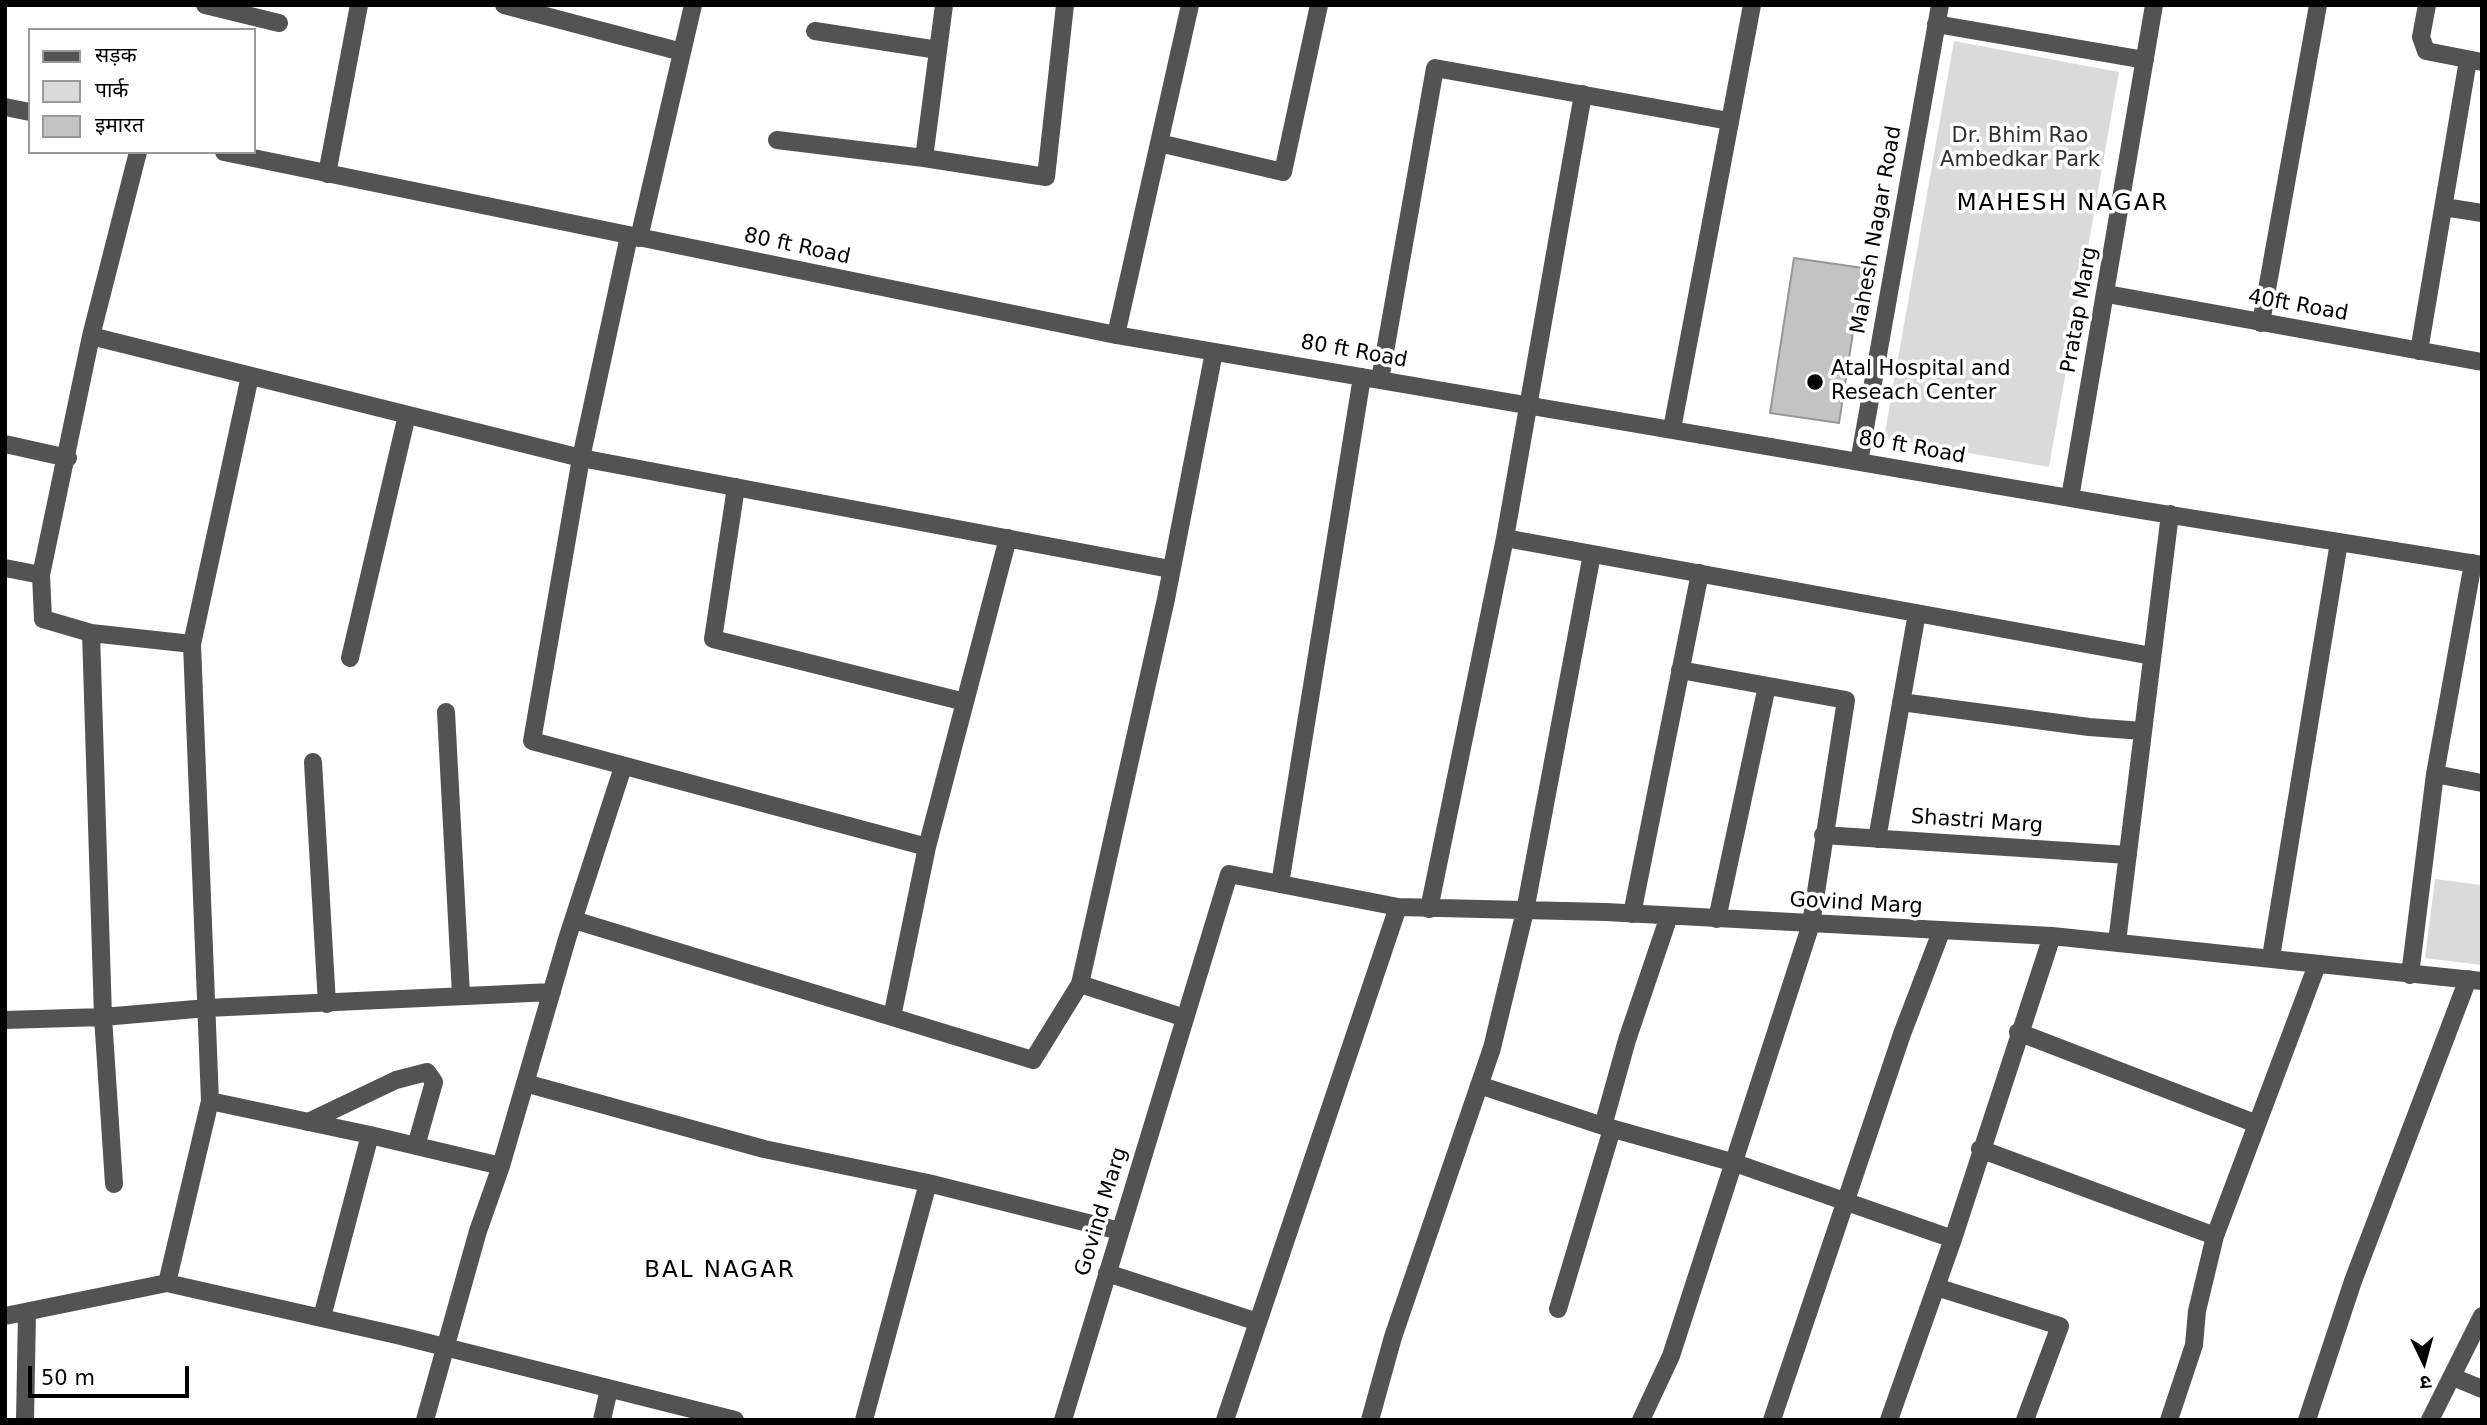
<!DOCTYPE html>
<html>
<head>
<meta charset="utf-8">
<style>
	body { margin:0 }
	#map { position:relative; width:2487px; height:1425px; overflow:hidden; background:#fff; font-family:"DejaVu Sans","Noto Sans Devanagari",sans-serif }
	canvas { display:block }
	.frame { position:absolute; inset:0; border:7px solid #000; pointer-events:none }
	.legend { position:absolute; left:28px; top:28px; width:228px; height:126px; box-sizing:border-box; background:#fff; border:2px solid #999; margin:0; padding:9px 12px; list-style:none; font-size:21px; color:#000 }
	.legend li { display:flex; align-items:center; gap:14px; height:35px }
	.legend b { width:35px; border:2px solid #999 }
	.north { position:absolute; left:2389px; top:1327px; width:70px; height:70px; -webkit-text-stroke:5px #fff; paint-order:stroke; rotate:175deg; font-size:19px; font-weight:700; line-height:28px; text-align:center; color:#000 }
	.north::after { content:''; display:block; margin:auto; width:24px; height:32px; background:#000; clip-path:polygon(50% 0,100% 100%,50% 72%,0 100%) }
	.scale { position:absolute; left:28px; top:1366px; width:161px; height:32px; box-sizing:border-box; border:4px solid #000; border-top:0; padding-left:9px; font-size:21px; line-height:24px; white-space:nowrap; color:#000; -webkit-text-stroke:5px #fff; paint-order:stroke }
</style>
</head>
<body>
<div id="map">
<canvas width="2487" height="1425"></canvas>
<div class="frame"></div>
<ul class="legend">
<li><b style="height:9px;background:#535353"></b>सड़क</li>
<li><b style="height:19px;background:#dadada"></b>पार्क</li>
<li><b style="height:19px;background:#c3c3c3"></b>इमारत</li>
</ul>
<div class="north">उ</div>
<div class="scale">50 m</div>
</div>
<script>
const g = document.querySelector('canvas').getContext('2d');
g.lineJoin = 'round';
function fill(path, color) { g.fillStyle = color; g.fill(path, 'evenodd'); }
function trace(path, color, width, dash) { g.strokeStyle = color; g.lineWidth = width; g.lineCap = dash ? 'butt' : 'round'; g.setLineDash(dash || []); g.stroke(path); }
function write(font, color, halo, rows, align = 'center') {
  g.font = font + ' "DejaVu Sans",sans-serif'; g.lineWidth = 7; g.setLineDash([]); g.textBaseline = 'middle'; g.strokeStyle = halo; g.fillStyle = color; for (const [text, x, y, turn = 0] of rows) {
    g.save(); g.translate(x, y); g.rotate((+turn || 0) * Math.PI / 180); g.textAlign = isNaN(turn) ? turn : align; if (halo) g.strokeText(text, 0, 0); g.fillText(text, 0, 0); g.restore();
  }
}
const green = new Path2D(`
	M1954 41 2119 72 2049 467 1884 438Z
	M2435 879 2482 885V965L2425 958Z`);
const building = new Path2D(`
	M1794 258 1863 268 1839 423 1770 413Z`);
const minor = new Path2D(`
	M205 5 279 23
	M504 5 682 52
	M2427 5 2421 37 2426 51 2482 62
	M1936 24 2145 60
	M815 31 938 50
	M5 107 30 112
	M777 140 924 158 1046 177 1065 5
	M1159 143 1283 172 1319 5
	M224 152 1116 335 2140 510 2482 565
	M924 158 944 5
	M327 174 359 5
	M2444 207 2482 213
	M629 236 581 458 532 741 927 847
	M639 238 693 5
	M2107 294 2482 362
	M2261 323 2318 5
	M1116 335 1190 5
	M91 336 581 458 1170 569
	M2419 351 2468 60
	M1380 380 1435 68 1729 121
	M1672 429 1752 5
	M5 444 68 458
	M1859 462 1940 5
	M736 487 713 639 965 702
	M2070 498 2154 5
	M1505 538 2152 656
	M5 568 41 575 91 336 138 152
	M41 575 43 619 91 633
	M350 658 407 415
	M1901 702 2089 727 2143 731
	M446 712 461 995
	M313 762 327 1004
	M2435 774 2482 783
	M1823 835 2128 855
	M1877 839 1917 613
	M1280 884 1362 377
	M1429 909 1505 538 1583 94
	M1632 914 1700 573
	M1669 916 1627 1040 1603 1126 1735 1163 1953 1239
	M1717 919 1767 686
	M574 920 1033 1060 1080 984 1166 599 1214 352
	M2117 942 2170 514
	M2271 957 2339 542
	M2410 975 2435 774 2473 563
	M1080 984 1185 1018
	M892 1017 927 847 1008 538
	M5 1020 103 1017 207 1008 552 992
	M2018 1032 2257 1124
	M525 1083 764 1149 928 1183
	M1479 1085 1603 1126
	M210 1101 192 644 250 376
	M308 1122 396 1080 427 1072 434 1082 416 1146
	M1980 1149 2215 1236
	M501 1166 567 939 623 767
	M114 1184 103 1017 91 633 192 644
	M1107 1273 1258 1322
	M167 1283 210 1101 370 1135
	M1936 1287 2060 1326 2025 1420
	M1558 1309 1612 1129
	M5 1316 167 1283 401 1336 735 1420
	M322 1317 370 1135 501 1166 478 1231 425 1420
	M2453 1377 2482 1389
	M25 1420 27 1313
	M602 1420 609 1389
	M864 1420 928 1183 1120 1231
	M1063 1420 1229 874 1398 907 1606 912 2052 936 2482 981
	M1225 1420 1398 907
	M1370 1420 1393 1337 1492 1048 1525 911 1592 554
	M1641 1420 1671 1356 1811 924 1846 700 1680 670
	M1772 1420 1902 1034 1941 932
	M1889 1420 1953 1239 2052 936
	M2169 1420 2194 1345 2197 1311 2215 1236 2317 965
	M2307 1420 2353 1281 2468 979
	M2430 1420 2482 1316`);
const markers = [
	[1815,382,9,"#000"]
];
const parkNames = [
	["Dr. Bhim Rao",2020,137],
	["Ambedkar Park",2020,161]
];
const streetNames = [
	["Mahesh Nagar Road",1877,230,-80],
	["80 ft Road",797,247,12],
	["40ft Road",2298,306,10],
	["Pratap Marg",2080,310,-80],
	["80 ft Road",1354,352,10],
	["80 ft Road",1912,448,10],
	["Shastri Marg",1977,822,4],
	["Govind Marg",1856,904,3],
	["Govind Marg",1102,1212,-73]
];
const poiNames = [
	["Atal Hospital and",1831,370],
	["Reseach Center",1831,394]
];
const neighbourhoodNames = [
	["MAHESH NAGAR",2063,204],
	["BAL NAGAR",720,1271]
];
fill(green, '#dadada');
fill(building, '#c3c3c3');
trace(building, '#979797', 2);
trace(minor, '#535353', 18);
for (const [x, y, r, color] of markers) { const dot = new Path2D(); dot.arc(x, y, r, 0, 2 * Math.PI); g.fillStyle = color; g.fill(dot); trace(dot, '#fff', 2.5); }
write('21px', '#313131', '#fff', parkNames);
write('21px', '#000', '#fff', streetNames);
write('21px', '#000', '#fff', poiNames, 'left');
g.letterSpacing = '2px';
write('23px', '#000', '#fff', neighbourhoodNames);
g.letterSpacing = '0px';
</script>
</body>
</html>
